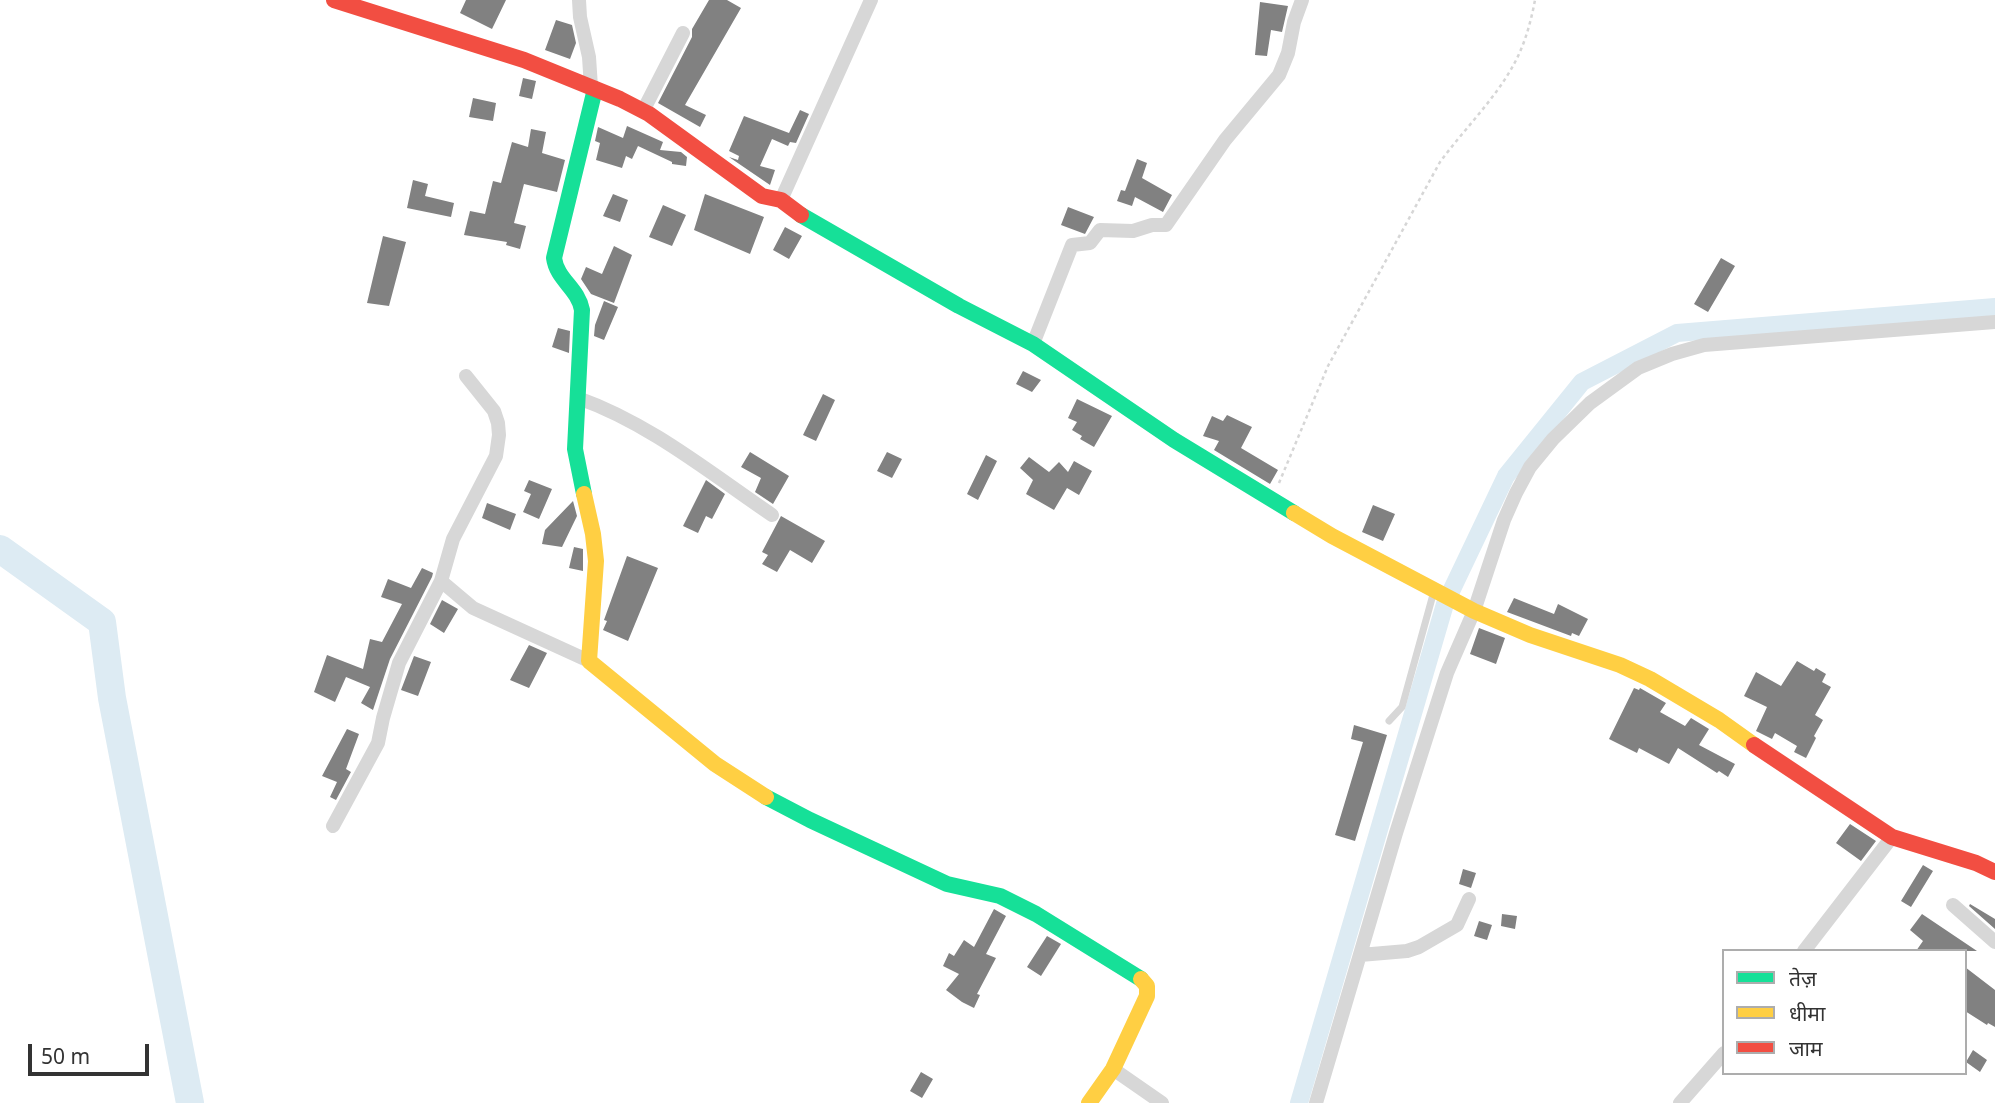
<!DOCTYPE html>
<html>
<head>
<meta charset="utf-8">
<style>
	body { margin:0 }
	#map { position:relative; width:1995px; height:1103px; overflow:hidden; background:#fff; font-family:"Noto Sans","Noto Sans Devanagari",sans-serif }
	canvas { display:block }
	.legend { position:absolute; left:1722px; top:949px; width:245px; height:126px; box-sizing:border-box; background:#fff; border:2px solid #adadad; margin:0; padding:9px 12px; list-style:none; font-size:21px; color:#333 }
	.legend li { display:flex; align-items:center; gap:14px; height:35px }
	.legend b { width:35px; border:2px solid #adadad }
	.scale { position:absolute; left:28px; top:1044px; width:121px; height:32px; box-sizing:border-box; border:4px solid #333; border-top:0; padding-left:9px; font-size:21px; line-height:24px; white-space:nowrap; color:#333; -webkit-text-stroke:5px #fff; paint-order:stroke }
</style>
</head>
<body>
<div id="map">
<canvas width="1995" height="1103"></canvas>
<ul class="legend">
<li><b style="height:9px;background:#16e098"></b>तेज़</li>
<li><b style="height:9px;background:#ffcf43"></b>धीमा</li>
<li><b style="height:9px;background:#f24e42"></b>जाम</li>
</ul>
<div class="scale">50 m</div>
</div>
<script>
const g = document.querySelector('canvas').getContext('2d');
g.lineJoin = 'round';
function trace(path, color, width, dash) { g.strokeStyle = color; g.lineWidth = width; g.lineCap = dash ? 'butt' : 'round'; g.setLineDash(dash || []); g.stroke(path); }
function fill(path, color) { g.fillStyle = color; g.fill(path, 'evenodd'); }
const canal = new Path2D(`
	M1299 1103 1445 604 1506 476 1582 382 1677 333 1995 307`);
const river = new Path2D(`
	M0 549 102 622 112 698 190 1103`);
const building = new Path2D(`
	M466 0H506L492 29 460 13Z
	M709 0H727L741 8 685 105 706 115 700 127 658 103 692 37V29Z
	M1260 2 1288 6 1282 32 1271 30 1267 56 1255 55Z
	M556 20 572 25 576 43 570 59 545 50Z
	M523 78 536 81 532 99 519 96Z
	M473 98 496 103 493 121 469 117Z
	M800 110 809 114 796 143 790 142 788 146 772 139 760 166 775 170 770 185 729 157 738 160 739 156 729 151 744 116 789 133Z
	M627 126 663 142 660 150 681 152 687 157 686 166 672 164V162L638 146 632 159 626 156 622 168 596 160 600 143 595 141 598 127 623 138Z
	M531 129 546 132 542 153 565 160 557 192 524 184 514 223 526 226 520 249 506 245 507 242 464 235 470 211 485 214 493 181 501 183 512 142 528 147Z
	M1137 159 1147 163 1142 178 1172 195 1163 212 1135 197 1132 206 1117 201 1121 190 1125 191Z
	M413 180 428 184 425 196 454 203 451 217 407 208Z
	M613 194 628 200 620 222 603 216Z
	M705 194 764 217 750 254 694 230Z
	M663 205 686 215 672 246 649 237Z
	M1068 207 1094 217 1085 234 1061 225Z
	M785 227 802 236 789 259 773 250Z
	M383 236 406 242 389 306 367 303Z
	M614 246 632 255 614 303 591 294 581 279 586 267 602 274Z
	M1721 258 1735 266 1708 312 1694 304Z
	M604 301 618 307 604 340 594 336 595 325Z
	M558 328 570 331 569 353 552 347Z
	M1023 371 1041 380 1032 392 1016 384Z
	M823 394 835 400 816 441 803 435Z
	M1077 399 1112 416 1094 447 1080 439 1082 436 1072 430 1077 422 1068 418Z
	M1227 415 1252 427 1241 448 1278 470 1270 484 1214 450 1219 441 1203 436 1212 416 1223 421Z
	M750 452 789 476 773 504 755 492 761 478 741 467Z
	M887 452 902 459 892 478 877 471Z
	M986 455 997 461 978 500 967 494Z
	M1029 457 1049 472 1059 462 1068 472 1074 461 1092 471 1079 495 1067 488 1054 510 1026 494 1033 480 1020 468Z
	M529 480 552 489 539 519 523 512 531 494 524 491Z
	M706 480 725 494 712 519 706 516 698 533 683 526Z
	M573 501 577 516 562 547 542 544 545 530Z
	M487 503 516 514 510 530 482 518Z
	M1373 505 1395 514 1383 541 1362 532Z
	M781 516 825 541 812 563 790 550 777 572 762 564 768 555 762 552Z
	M574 547 583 549V571L569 568Z
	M627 556 658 568 628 641 603 630 607 621 604 620Z
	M422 568 433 573 432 577 390 659 373 710 361 703 370 687 346 677 335 702 314 692 327 655 363 669 370 639 382 642 402 604 381 597 388 579 411 588Z
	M1514 598 1554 614 1558 604 1588 619 1579 636 1572 633 1571 636 1507 612Z
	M442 600 458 609 444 633 430 624Z
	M1479 628 1505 638 1496 664 1470 654Z
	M529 645 547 653 529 688 510 680Z
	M414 656 431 662 418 696 401 690Z
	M1797 661 1814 671 1816 668 1826 674 1822 682 1831 687 1815 715 1823 720 1814 736 1816 738 1806 758 1794 752 1797 746 1775 733 1772 739 1756 731 1767 707 1744 696 1756 672 1781 686Z
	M1634 688 1639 690 1640 688 1666 703 1660 712 1685 726 1691 718 1709 729 1699 745 1735 764 1728 777 1719 771 1717 773 1678 748 1669 764 1639 748 1637 753 1609 739Z
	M1354 725 1387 735 1355 841 1335 835 1363 742 1351 739Z
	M347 729 359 734 346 769 351 772 336 800 330 797 337 782 322 776Z
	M1850 824 1876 841 1861 861 1836 843Z
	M1923 865 1933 871 1911 907 1901 901Z
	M1463 869 1476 873 1471 888 1459 884Z
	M1970 904 1995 919V929L1969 906Z
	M994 909 1006 916 986 954 996 958 977 994 980 995 974 1008 962 1002 946 990 959 974 943 966 949 953 954 956 964 940 974 947Z
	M1502 914 1517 916 1515 929 1501 926Z
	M1922 914 1977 951H1916L1923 941 1910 930Z
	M1479 921 1492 925 1487 940 1474 936Z
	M1047 936 1061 944 1041 976 1027 967Z
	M1965 967 1995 990V1027L1988 1023 1987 1025 1965 1011Z
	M1973 1050 1987 1060 1980 1072 1966 1062Z
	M921 1072 933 1079 922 1098 910 1091Z`);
const path = new Path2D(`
	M1279 483 1328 366 1440 162C1467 125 1505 90 1522 47 1528 32 1532 16 1535 0`);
const lane = new Path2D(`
	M1389 721 1402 707 1434 591`);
const street = new Path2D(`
	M579 0 580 17 589 57 591 87
	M643 111 683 33
	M781 200 871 0
	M1033 344 1072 245 1090 243 1100 230 1133 231 1152 225H1166L1225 140 1279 75 1288 53 1294 22 1302 0
	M578 398C649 423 710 473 772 515
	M441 581 473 608 589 661
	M333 826 378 743 383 718 399 663 441 581 453 539 496 456 499 435 498 423 494 411 466 376
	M1953 905 1995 942
	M1804 951 1892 837
	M1360 955 1407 951 1419 947 1457 925 1469 899
	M1113 1069 1162 1103
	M1316 1103 1396 833 1447 673 1474 611 1504 520 1516 493 1530 467 1553 439 1590 403 1638 368 1672 354 1704 345 1995 322
	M1680 1103 1724 1053`);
const fast = new Path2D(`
	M801 215 959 306 1033 344 1174 440 1294 513
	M584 494 575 449 582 310C578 288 557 280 554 258L595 89
	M766 797 810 820 947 884 1000 896 1036 914 1141 979`);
const slow = new Path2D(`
	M584 494 593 534 596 561 589 661 715 764 766 797
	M1294 513 1332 536 1474 611 1530 635 1620 665 1650 679 1719 720 1754 745
	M1089 1103 1113 1069 1147 996V986L1141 979`);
const jam = new Path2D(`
	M334 0 524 60 620 99 649 114 762 196 781 200 801 215
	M1754 745 1892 837 1976 863 1995 872`);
trace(canal, '#ddebf3', 18);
trace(river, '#ddebf3', 28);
fill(building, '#818181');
trace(path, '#d6d6d6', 2.5, [3.5, 3.5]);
trace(lane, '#d7d7d7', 7);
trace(street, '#d7d7d7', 14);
trace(fast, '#16e098', 16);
trace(slow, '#ffcf43', 16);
trace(jam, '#f24e42', 16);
</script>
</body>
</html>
